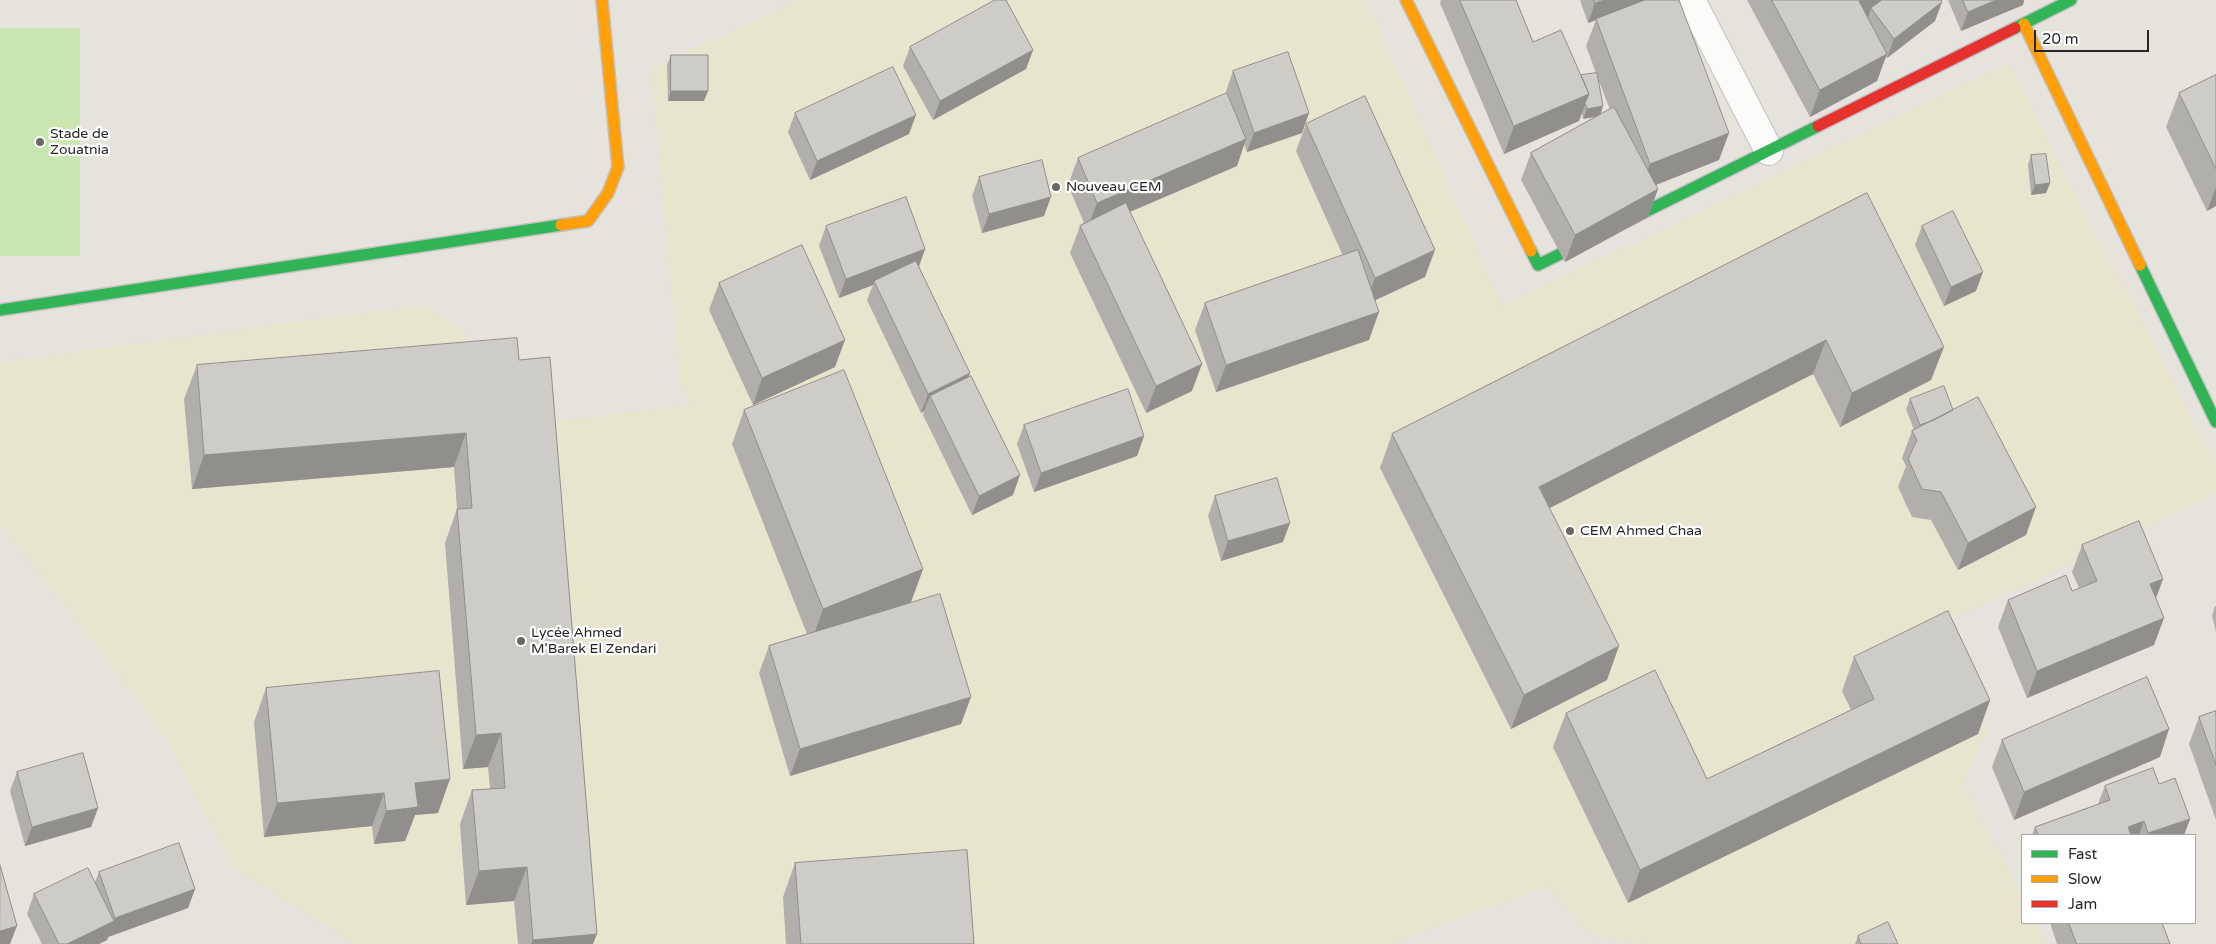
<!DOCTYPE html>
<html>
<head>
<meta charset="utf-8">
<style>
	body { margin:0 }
	#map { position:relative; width:2216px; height:944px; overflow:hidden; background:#e5e3db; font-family:"Varela Round",sans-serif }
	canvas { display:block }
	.legend { position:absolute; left:2021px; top:834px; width:175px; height:90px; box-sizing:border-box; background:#fff; border:1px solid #a8a8a8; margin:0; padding:6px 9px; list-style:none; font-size:15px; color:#262626 }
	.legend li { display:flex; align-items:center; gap:10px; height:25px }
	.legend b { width:25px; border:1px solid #a8a8a8 }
	.scale { position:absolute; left:2034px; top:30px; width:115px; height:22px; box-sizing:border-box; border:2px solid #262626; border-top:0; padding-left:6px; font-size:15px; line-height:18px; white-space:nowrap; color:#262626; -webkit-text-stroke:4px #fff; paint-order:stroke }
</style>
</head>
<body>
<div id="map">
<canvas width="2216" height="944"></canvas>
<ul class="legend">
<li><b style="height:6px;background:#30b455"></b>Fast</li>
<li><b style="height:6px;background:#ff9f0a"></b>Slow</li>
<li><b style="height:6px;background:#e5322d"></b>Jam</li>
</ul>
<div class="scale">20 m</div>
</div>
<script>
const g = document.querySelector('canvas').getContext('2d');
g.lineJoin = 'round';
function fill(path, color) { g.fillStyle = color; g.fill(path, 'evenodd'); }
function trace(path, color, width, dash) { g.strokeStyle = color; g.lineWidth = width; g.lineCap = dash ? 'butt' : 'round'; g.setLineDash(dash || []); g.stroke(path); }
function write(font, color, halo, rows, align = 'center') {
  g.font = font + ' "Varela Round",sans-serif'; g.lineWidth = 4.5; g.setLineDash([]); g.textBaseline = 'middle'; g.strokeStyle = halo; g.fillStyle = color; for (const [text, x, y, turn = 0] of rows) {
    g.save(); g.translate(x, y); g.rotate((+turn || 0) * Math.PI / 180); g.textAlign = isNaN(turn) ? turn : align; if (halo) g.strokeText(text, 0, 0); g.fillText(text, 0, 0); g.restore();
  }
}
const education = new Path2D(`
	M798 0H1363L1376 22 1502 306 2008 64 2216 465V494L1944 623 1988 731 1962 782 2022 897V923H2036L2047 944H1644L1591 935 1547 887 1389 944H354L233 867 167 740 72 614 0 525V362L427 304 467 335 489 430 690 405 680 383 651 68Z`);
const pitch = new Path2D(`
	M0 28H80V256H0Z`);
const street = new Path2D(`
	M1691 0 1769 151`);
const fast = new Path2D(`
	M2015 28 2071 0
	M1531 251 1538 265 1818 126
	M2140 265 2216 422
	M0 310 561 225`);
const slow = new Path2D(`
	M1406 0 1531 251
	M2024 24 2140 265
	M561 225 588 221 608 193 618 167 602 0`);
const jam = new Path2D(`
	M1818 126 2015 28`);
const wall = new Path2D(`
	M1441 0H1516L1533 42 1581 76 1596 73 1586 46 1596 20 1588 23 1580 0H1679L1719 160 1656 185 1658 189 1648 217 1565 262 1521 180 1531 153 1597 116 1583 119 1582 113 1579 121 1504 154 1440 3ZM1599 81 1610 110 1600 115Z
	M1747 0H1941L1935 21 1887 58 1886 56 1877 81 1810 117Z
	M1948 0H2024L2023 5 1961 31Z
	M910 47 1033 50 1026 69 933 120 903 66Z
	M671 55 704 101H668L667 65Z
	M1233 71 1302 133 1247 152 1244 144 1237 166 1130 212 1192 391 1146 413 1070 253 1080 226 1084 223 1068 185 1078 158 1228 96 1226 91Z
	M2216 75V206L2207 211 2166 127 2179 93Z
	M795 113 909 134 810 180 788 132Z
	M1306 124 1425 277 1375 300 1369 340 1216 392 1195 330 1205 303 1343 256 1296 151Z
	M2031 155 2050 183 2046 193 2031 195 2028 165Z
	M979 177 1044 216 982 233 972 196Z
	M1867 193 1931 380 1840 427 1813 374 1550 508 1607 680 1511 729 1380 468 1392 434Z
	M826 226 925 249 919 267 970 373 968 377 1013 495 972 515 923 415 924 411 921 413 867 300 873 285 839 298 819 246Z
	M1922 226 1976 291 1944 306 1915 245Z
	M719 283 835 367 753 405 709 310Z
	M519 360 593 944H518L514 901 466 905 460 824 472 790 490 789 488 767 463 769 445 543 457 509 454 467 192 489 184 399 197 365Z
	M1910 399 1953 410 2026 535 1958 570 1931 520 1912 517 1898 487 1906 466 1902 458 1912 431 1914 430 1906 409Z
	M744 410 923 569 911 602 961 724 790 776 759 673 769 646 807 634 732 444Z
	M1024 425 1144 436 1137 456 1034 492 1017 444Z
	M1215 496 1283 542 1221 561 1208 516Z
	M2082 545 2163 579 2156 598 2154 645 2027 698 1998 627 2008 600 2072 591 2079 588 2072 572Z
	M2215 606H2216V632L2212 616Z
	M1854 657 1990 700 1978 734 1628 903 1553 747 1566 713 1707 779 1851 710 1842 691Z
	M266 688 438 813 415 815 405 841 374 844 372 826 264 837 254 722Z
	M2216 711V820L2189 744 2199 717Z
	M2002 740 2160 757 2014 820 1992 767Z
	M17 772 98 808 91 827 25 846 10 791Z
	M2159 784 2190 819 2184 835H2032L2035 827 2098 804 2105 786Z
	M795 863 974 944H786L783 897Z
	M99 872 195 889 188 908 108 937 107 940 99 944H42L27 914 34 894 95 882Z
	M2050 923H2162L2170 944H2057Z
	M1858 936 1898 944H1855Z`);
const shadedWall = new Path2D(`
	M1605 0H1645L1644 3 1588 23 1595 3Z
	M1862 0H1902L1871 8 1868 19 1859 1Z
	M1996 0H2024L2023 5 1961 31 1968 12Z
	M1942 2 1935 21 1887 58 1894 39Z
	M1033 50 1026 69 933 120 940 101Z
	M1887 54 1877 81 1810 117 1820 90Z
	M671 91H708L704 101H668Z
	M1589 94 1579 121 1504 154 1514 126Z
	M1603 106 1600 116 1583 119 1587 109Z
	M1309 113 1302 133 1247 152 1254 133Z
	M916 115 909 134 810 180 817 161Z
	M1729 133 1719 160 1640 191 1650 164Z
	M1246 139 1237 166 1087 230 1097 203Z
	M2050 183 2046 193 2031 195 2035 185Z
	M2216 187V206L2207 211Z
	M1658 189 1648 217 1565 262 1575 235Z
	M1051 197 1044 216 982 233 989 214Z
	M925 249 918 268 874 281 873 285 839 298 846 279Z
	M1435 250 1425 277 1365 305 1375 278Z
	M1983 272 1976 291 1944 306 1951 287Z
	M1379 312 1369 340 1216 392 1226 365Z
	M845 340 835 367 753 405 762 378Z
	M1826 340 1813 374 1526 520 1539 487Z
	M1944 347 1931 380 1840 427 1852 393Z
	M1202 364 1192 391 1146 413 1156 386Z
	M970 373 963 392 930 396 924 411 921 413 928 394Z
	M466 433 454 467 192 489 204 455Z
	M1144 436 1137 456 1034 492 1041 473Z
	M1020 475 1013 495 972 515 979 496Z
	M2036 507 2026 535 1958 570 1968 543Z
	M1290 523 1283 542 1221 561 1228 541Z
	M923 569 911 602 811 643 823 609Z
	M2163 579 2153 606 2150 584Z
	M2164 618 2154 645 2027 698 2037 671Z
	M1619 646 1607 680 1511 729 1524 695Z
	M971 697 961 724 790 776 800 749Z
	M1990 700 1978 734 1628 903 1640 870Z
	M2169 729 2160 757 2014 820 2024 792Z
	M501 733 488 767 463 769 476 735Z
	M450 779 438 813 415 815 405 841 374 844 386 811 415 783Z
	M384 793 372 826 264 837 277 803Z
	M98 808 91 827 25 846 32 827Z
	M2190 819 2184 835H2148V833Z
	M2144 821 2139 835H2125L2128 827Z
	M527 867 514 901 466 905 479 871Z
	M195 889 188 908 108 937 115 918Z
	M114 921 107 940 99 944H67Z
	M17 926 10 944H0V931Z
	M597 934 593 944H531L533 940Z`);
const building = new Path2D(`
	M995 0H1006L1033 50 940 101 910 47Z
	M1460 0H1516L1533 42 1561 30 1589 94 1514 126Z
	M1594 0H1605L1595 3Z
	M1645 0H1679L1729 133 1650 164 1596 19Z
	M1772 0H1862L1859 1 1887 54 1820 90Z
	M1882 0H1941L1942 2 1894 39 1871 8Z
	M1963 0H1996L1968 12Z
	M1288 52 1309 113 1254 133 1233 71Z
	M671 55H708V91H671Z
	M893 67 916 115 817 161 795 113Z
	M1597 73 1603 106 1587 109 1585 103 1589 94 1581 75Z
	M2216 75V169L2179 93Z
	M1227 93 1246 139 1097 203 1078 158Z
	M1365 96 1435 250 1375 278 1306 124Z
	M1614 107 1658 189 1575 235 1531 153Z
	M2046 154 2050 183 2035 185 2031 155Z
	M1042 160 1051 197 989 214 979 177Z
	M1867 193 1944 347 1852 393 1826 340 1539 487 1619 646 1524 695 1392 434Z
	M906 197 925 249 846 279 826 226Z
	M1126 203 1202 364 1156 386 1080 226Z
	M1953 211 1983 272 1951 287 1922 226Z
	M802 245 845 340 762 378 719 283Z
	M1358 250 1379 312 1226 365 1205 303Z
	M916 261 970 373 928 394 874 281Z
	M517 338 519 360 550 357 597 934 533 940 527 867 479 871 472 790 505 788 501 733 476 735 457 509 472 508 466 433 204 455 197 365Z
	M844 370 923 569 823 609 744 410Z
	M971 376 1020 475 979 496 930 396Z
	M1944 386 1953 410 1934 420 1920 425 1910 399Z
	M1128 389 1144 436 1041 473 1024 425Z
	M1978 397 2036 507 1968 543 1941 492 1922 489 1908 459 1917 440 1912 431Z
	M1277 478 1290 523 1228 541 1215 496Z
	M2139 521 2163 579 2150 584 2164 618 2037 671 2008 600 2066 575 2072 591 2097 581 2082 545Z
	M940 594 971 697 800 749 769 646Z
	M1948 611 1990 700 1640 870 1566 713 1655 670 1707 779 1874 699 1854 657Z
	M439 671 450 779 415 783 418 807 386 811 384 793 277 803 266 688Z
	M2147 677 2169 729 2024 792 2002 740Z
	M2216 711V765L2199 717Z
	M83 753 98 808 32 827 17 772Z
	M2153 768 2159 784 2175 778 2190 819 2148 833 2144 821 2128 827 2131 835H2038L2035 827 2110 800 2105 786Z
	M179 843 195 889 115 918 99 872Z
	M967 850 974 944H801L795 863Z
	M0 865 17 926 0 931Z
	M88 868 114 921 67 944H59L34 894Z
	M1888 922 1898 944H1861L1858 936Z
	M2069 923H2162L2170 944H2077Z`);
const markers = [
	[40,142,5,"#696865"],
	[1056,187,5,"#696865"],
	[1570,531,5,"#696865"],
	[521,641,5,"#696865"]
];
const poiNames = [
	["Stade de",50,134],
	["Zouatnia",50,150],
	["Nouveau CEM",1066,187],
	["CEM Ahmed Chaa",1580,531],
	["Lycée Ahmed",531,633],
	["M'Barek El Zendari",531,649]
];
fill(education, '#e8e5cf');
fill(pitch, '#c9e6b1');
trace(street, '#c2c1c1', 30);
trace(fast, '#c2c1c1', 14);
trace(slow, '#c2c1c1', 14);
trace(jam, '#c2c1c1', 14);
trace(street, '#fbfbfa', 28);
trace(fast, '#30b455', 11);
trace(slow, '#ff9f0a', 11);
trace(jam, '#e5322d', 11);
fill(wall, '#b1afab');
fill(shadedWall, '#908f8b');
fill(building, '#ceccc7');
trace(building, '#908f8b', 1);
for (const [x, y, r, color] of markers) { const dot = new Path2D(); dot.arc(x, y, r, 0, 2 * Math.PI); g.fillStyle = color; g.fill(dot); trace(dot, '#fff', 2); }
write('14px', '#262626', '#fff', poiNames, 'left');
</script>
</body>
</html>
